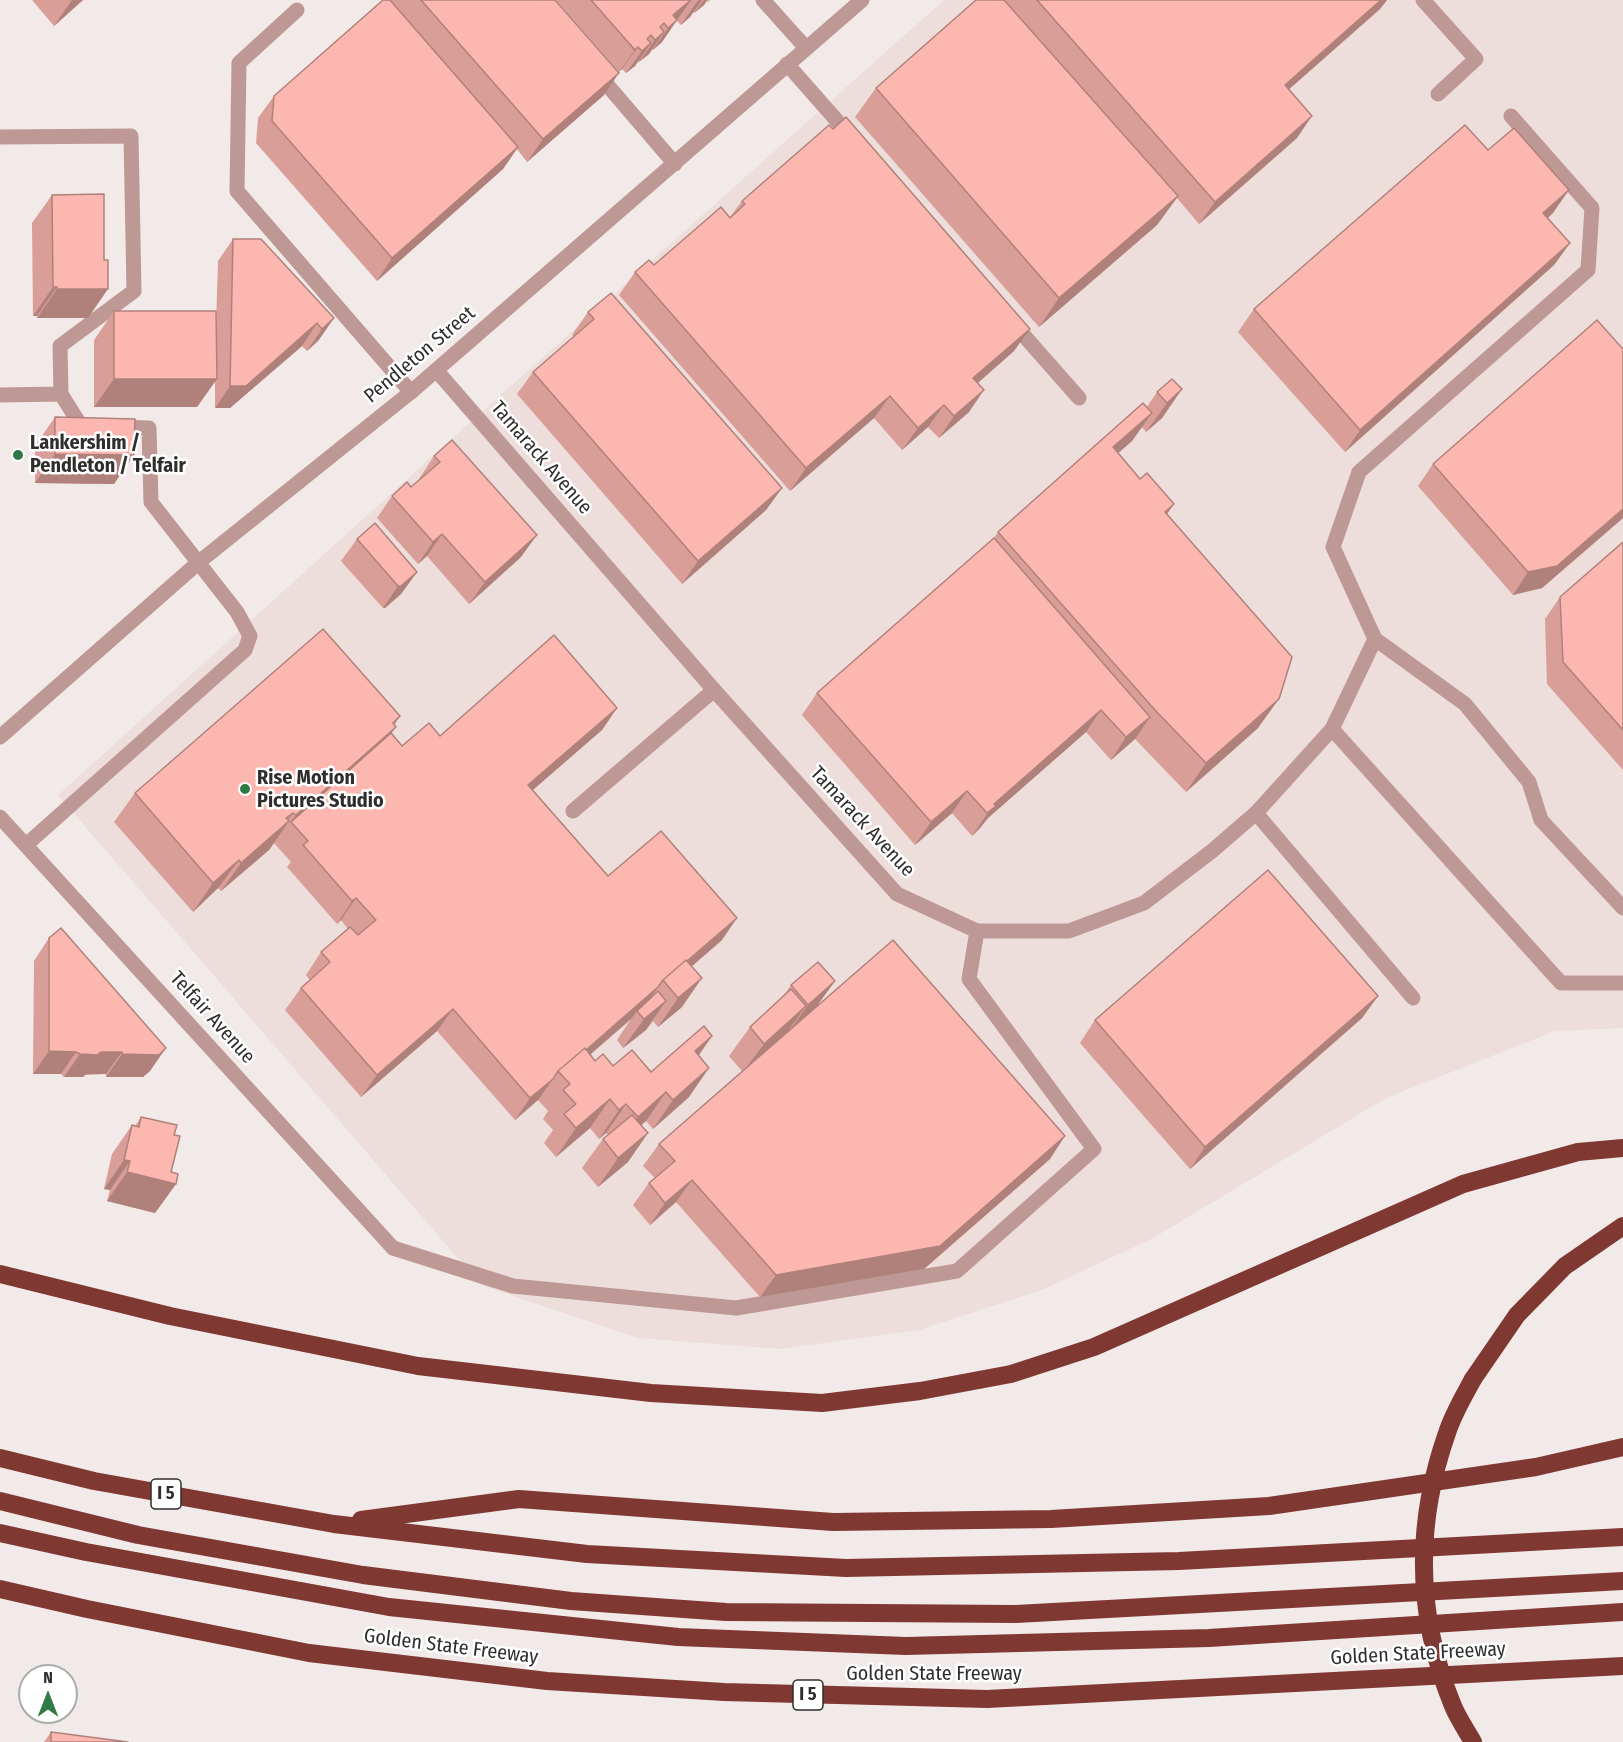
<!DOCTYPE html>
<html>
<head>
<meta charset="utf-8">
<style>
	body { margin:0 }
	#map { position:relative; width:1623px; height:1742px; overflow:hidden; background:#f1eae9; font-family:"Fira Sans Condensed",sans-serif }
	canvas { display:block }
	.north { position:absolute; left:18px; top:1664px; width:60px; height:60px; box-sizing:border-box; background:#fff; border:2px solid #acabab; border-radius:50%; rotate:0deg; font-size:16px; font-weight:700; line-height:24px; text-align:center; color:#302d2d }
	.north::after { content:''; display:block; margin:auto; width:21px; height:27px; background:#2f7947; clip-path:polygon(50% 0,100% 100%,50% 72%,0 100%) }
</style>
</head>
<body>
<div id="map">
<canvas width="1623" height="1742"></canvas>
<div class="north">N</div>
</div>
<script>
const g = document.querySelector('canvas').getContext('2d');
g.lineJoin = 'round';
function fill(path, color) { g.fillStyle = color; g.fill(path, 'evenodd'); }
function trace(path, color, width, dash) { g.strokeStyle = color; g.lineWidth = width; g.lineCap = dash ? 'butt' : 'round'; g.setLineDash(dash || []); g.stroke(path); }
function write(font, color, halo, rows, align = 'center') {
  g.font = font + ' "Fira Sans Condensed",sans-serif'; g.lineWidth = 5; g.setLineDash([]); g.textBaseline = 'middle'; g.strokeStyle = halo; g.fillStyle = color; for (const [text, x, y, turn = 0] of rows) {
    g.save(); g.translate(x, y); g.rotate((+turn || 0) * Math.PI / 180); g.textAlign = isNaN(turn) ? turn : align; if (halo) g.strokeText(text, 0, 0); g.fillText(text, 0, 0); g.restore();
  }
}
const built = new Path2D(`
	M944 0H1623V1028L1555 1031 1386 1098 1153 1238 1044 1289 919 1330 780 1349 638 1338 481 1285 58 795 467 425Z`);
const lane = new Path2D(`
	M763 0 806 48
	M1423 0 1476 59 1438 94
	M297 10 239 63 237 191 411 392
	M787 64 853 139
	M597 73 675 164
	M1511 116 1592 208 1588 270 1359 472 1333 547 1375 639 1465 704 1529 782 1541 820 1623 908
	M0 137 131 136 134 291 60 346 61 394
	M1012 322 1079 398
	M0 395 61 394 81 426H90
	M1332 729 1561 983H1623
	M573 811 714 690
	M1256 813 1413 998
	M26 845 245 650 250 636 237 612 151 502 149 428 114 427
	M393 1248 513 1286 736 1308 957 1271 1094 1149 969 979 977 931`);
const street = new Path2D(`
	M436 370 714 690 897 894 977 931H1069L1144 903 1212 851 1256 813 1332 729 1375 639
	M0 737 199 562 411 392 862 0
	M0 817 393 1248`);
const highway = new Path2D(`
	M0 1274 170 1316 418 1366 651 1393 822 1403 920 1391 1011 1374 1094 1347 1463 1184 1578 1152 1623 1148
	M1473 1379 1517 1315 1565 1266 1623 1226
	M0 1458 94 1481 334 1524 587 1554 846 1568 1179 1561 1623 1537
	M0 1501 138 1535 363 1575 571 1601 726 1612 1016 1614 1623 1581
	M361 1520 519 1499 833 1522 1051 1519 1269 1506 1536 1467 1623 1447
	M0 1533 86 1552 389 1607 678 1637 906 1646 1209 1638 1623 1612
	M0 1589 87 1609 309 1653 547 1681 724 1692 987 1699 1623 1666`);
const highwayBridge = new Path2D(`
	M1473 1742C1466 1730 1458 1718 1453 1706 1416 1616 1415 1524 1447 1433 1453 1414 1464 1396 1473 1379`);
const wall = new Path2D(`
	M32 0H83L54 26Z
	M383 0H555L604 95 527 162 517 149 503 169 377 281 256 143 258 118 274 96Z
	M556 0H710L708 2 707 1 704 5 694 13 693 12 690 17 681 25 677 21H676L662 42 653 50 652 49 649 54 639 62 638 61 635 66 626 73 622 69 619 72Z
	M976 0H1387L1380 9 1289 89 1297 138 1199 224 1177 198 1157 225 1039 327 855 117 876 88Z
	M1488 150 1553 213 1548 218 1570 243 1554 265 1345 452 1238 332 1254 309Z
	M52 195 88 318H37V316H33L32 223Z
	M742 201 1014 351 978 383 969 412 939 438 928 427 902 450 874 418 790 491 619 295 635 272 654 265 730 217Z
	M233 239 334 318 318 341 307 351 302 346 230 408H215V381L197 407H94V340L114 311 216 325 218 261Z
	M588 312 782 488 766 510 682 584 517 394 533 372 574 336 572 335Z
	M1623 349V518L1542 588 1513 595 1418 486 1433 464Z
	M1182 389 1162 418 1146 432 1142 427 1132 441 1118 453 1140 479 1174 504 1167 514 1258 728 1186 792 1135 739 1111 760 1086 732 988 818 980 828 972 836 952 813 915 845 802 715 817 693 994 538 998 532 1147 407 1157 392Z
	M55 417 114 484 35 483V446Z
	M434 456 521 557 469 604 427 556 418 564 377 518 392 496 411 487 420 480 419 479Z
	M357 539 417 572 401 594 385 608H383L341 561Z
	M1623 542V770L1547 684 1545 619 1560 597Z
	M617 708 602 730 533 790 608 876 722 940 692 966 682 1007 658 1027 653 1021 646 1030 623 1048 617 1040 631 1019 590 1055 595 1061 613 1066 651 1072 712 1036 698 1056 689 1097 653 1129 646 1121 641 1125 628 1162 598 1187 582 1168 603 1139 608 1135 606 1133 599 1139 590 1128 556 1157 544 1143 553 1130 543 1119 548 1111 538 1100 515 1120 437 1031 361 1097 285 1010 301 988 310 980 306 975 321 952 348 929 341 920 337 924 287 867 291 862 274 843 269 850 221 891 218 888 193 912 114 822 135 793 394 725 391 733 402 746 440 736Z
	M49 938 150 1071 143 1077H106V1074L85 1075 83 1077H64L61 1074H33L34 961Z
	M835 981 818 1004 1050 1159 924 1269 760 1297 676 1202 650 1225 633 1205 649 1183 655 1178 643 1166 659 1144 742 1071 729 1056 750 1027 783 997 791 985Z
	M1378 996 1362 1018 1190 1169 1080 1043 1095 1020Z
	M141 1117 174 1135 171 1172 176 1184 155 1213 107 1201 110 1190 104 1189 112 1154 132 1125 135 1126Z
	M51 1732 128 1742H44Z`);
const shadedWall = new Path2D(`
	M72 0H83L54 26Z
	M691 0 662 42 653 50 668 28 673 15Z
	M699 0H702L690 17 681 25 696 3Z
	M704 0H707L704 5 694 13Z
	M1381 0H1387L1380 9 1269 107 1285 85Z
	M664 32 649 54 639 62 655 40Z
	M651 43 635 66 626 73 642 51Z
	M638 47 622 69 619 72 635 50Z
	M619 73 604 95 527 162 543 139Z
	M1312 116 1297 138 1199 224 1215 202Z
	M518 147 503 169 377 281 392 258Z
	M1569 190 1553 213 1528 235 1543 213Z
	M1178 196 1157 225 1039 327 1059 298Z
	M1570 243 1554 265 1345 452 1360 430Z
	M53 287H57L37 316H33Z
	M57 289H108L88 318H37Z
	M334 318 318 341 307 351 322 329Z
	M317 323 302 346 230 408H215L230 386Z
	M1030 329 1014 351 958 400 973 378Z
	M114 379H217L197 407H94Z
	M1182 389 1162 418 1146 432 1167 403Z
	M984 390 969 412 939 438 954 416Z
	M890 396 874 418 790 491 806 468Z
	M944 405 928 427 902 450 918 428Z
	M1152 413 1132 441 1092 476 1113 447Z
	M55 454 134 455 114 484 35 483Z
	M782 488 766 510 682 584 698 561Z
	M1174 504 1153 533 1165 512Z
	M1623 509V518L1542 588 1513 595 1528 572Z
	M442 534 427 556 418 564 433 542Z
	M537 535 521 557 469 604 485 582Z
	M417 572 401 594 385 608H383L398 586Z
	M1279 699 1258 728 1186 792 1206 763Z
	M617 708 602 730 513 807 528 785Z
	M1101 710 1086 732 988 818 980 828 972 836 994 804Z
	M400 716 388 734 396 727 376 755 291 822 275 844 296 815Z
	M1150 717 1135 739 1111 760 1126 737Z
	M967 791 952 813 915 845 931 822Z
	M293 813 285 824 289 821 269 850 221 891 241 863Z
	M239 860 218 888 193 912 213 883Z
	M356 898 341 920 337 924 352 901Z
	M737 918 722 940 668 987 664 982Z
	M702 978 682 1007 658 1027 678 998Z
	M835 981 814 1010 787 1034 808 1005Z
	M658 987 643 1009 637 1011 631 1019 564 1077 560 1073Z
	M1378 996 1362 1018 1190 1169 1205 1147Z
	M666 1001 646 1030 623 1048 644 1019Z
	M806 1006 785 1035 743 1072 764 1044Z
	M453 1009 437 1031 361 1097 377 1075Z
	M712 1036 692 1065 695 1051Z
	M166 1048 150 1071 143 1077H106L122 1054Z
	M49 1051 76 1052 61 1074H33Z
	M102 1052H122L106 1074H87L85 1075 83 1077H64L80 1054Z
	M709 1068 689 1097 653 1129 673 1100Z
	M553 1079 538 1100 515 1120 530 1098Z
	M666 1092 646 1121 617 1146 638 1117Z
	M610 1099 590 1128 556 1157 576 1128Z
	M626 1104 606 1133 599 1139 619 1110Z
	M648 1133 628 1162 598 1187 618 1158Z
	M1065 1136 1050 1159 924 1269 760 1297 776 1275Z
	M124 1160 130 1161 110 1190 104 1189Z
	M127 1172 176 1184 155 1213 107 1201Z
	M692 1180 676 1202 650 1225 665 1203Z`);
const building = new Path2D(`
	M383 0H390L518 147 392 258 272 121 274 96Z
	M421 0H555L619 73 543 139Z
	M591 0H691L673 15 677 20 668 28 664 23 660 27 664 32 655 40 651 35 647 39 651 43 642 51 638 47 635 50Z
	M976 0H1004L1178 196 1059 298 876 88Z
	M1037 0H1381L1285 85 1312 116 1215 202Z
	M846 117 1030 329 973 378 984 390 954 416 944 405 918 428 890 396 806 468 635 272 649 260 654 265 721 207 730 218 745 204 742 201 829 125 833 129Z
	M1465 125 1488 150 1514 128 1569 190 1543 213 1570 243 1360 430 1254 309Z
	M104 194V260H108V289H57V287H53L52 195Z
	M233 239H261L334 318 322 329 317 323 246 386H230Z
	M611 293 782 488 698 561 533 372 594 319 588 312Z
	M114 311H216L217 379H114Z
	M1597 320 1623 349V509L1557 566 1528 572 1433 464Z
	M1172 379 1182 389 1167 403 1157 392Z
	M1143 403 1152 413 1113 447 1140 479 1147 473 1174 504 1165 512 1292 657 1279 699 1206 763 1155 710 998 532Z
	M55 417 135 419 134 455 55 454Z
	M452 440 537 535 485 582 442 534 433 542 392 496 407 482 411 487 440 462 434 456Z
	M375 523 417 572 401 586H398L357 539Z
	M994 538 1150 717 1126 737 1101 710 994 804 996 806 987 813 967 791 931 822 817 693Z
	M1623 542V730L1563 662 1560 597Z
	M323 629 400 716 393 723 396 727 296 815 293 813 286 818 289 821 241 863 239 860 213 883 135 793Z
	M554 635 617 708 528 785 608 876 661 831 737 918 687 961 686 960 663 980 658 987 586 1050 585 1048 558 1071 553 1079 530 1098 453 1009 377 1075 301 988 330 962 321 952 350 927 358 935 376 920 356 898 352 901 303 845 308 841 291 822 391 733 402 746 429 723 440 736Z
	M1268 870 1378 996 1205 1147 1095 1020Z
	M61 928 166 1048 159 1055 122 1054V1052H102L99 1053V1055L80 1054 76 1052 49 1051V938Z
	M893 940 1065 1136 940 1246 776 1275 692 1180 665 1203 649 1183 675 1161 659 1144Z
	M686 960 702 978 678 998 663 980Z
	M818 962 835 981 808 1005 791 985Z
	M791 989 806 1006 764 1044 750 1027Z
	M658 991 666 1001 644 1019 637 1011Z
	M704 1026 712 1036 695 1051 709 1068 673 1100 666 1092 638 1117 626 1104 619 1110 610 1099 576 1128 564 1114 576 1104 563 1090 570 1084 558 1071 585 1048 595 1061 603 1054 613 1066 632 1050 651 1072Z
	M632 1115 648 1133 618 1158 603 1139Z
	M141 1117 177 1125 174 1135 180 1136 171 1172 178 1174 176 1184 127 1172 130 1161 124 1160 132 1125 139 1127Z
	M51 1732 128 1742H51Z`);
const markers = [
	[18,455,6,"#2f7947"],
	[245,789,6,"#2f7947"]
];
const shields = [
	[166,1494,30],
	[808,1695,30]
];
const shieldNames = [
	["I 5",166,1494],
	["I 5",808,1695]
];
const streetNames = [
	["Pendleton Street",420,355,-40],
	["Tamarack Avenue",541,458,49],
	["Tamarack Avenue",862,822,47],
	["Telfair Avenue",212,1018,48],
	["Golden State Freeway",451,1647,7],
	["Golden State Freeway",1418,1654,-3],
	["Golden State Freeway",934,1674]
];
const poiNames = [
	["Lankershim /",30,443],
	["Pendleton / Telfair",30,466],
	["Rise Motion",257,778],
	["Pictures Studio",257,801]
];
fill(built, '#eddddb');
trace(lane, '#be9894', 15);
trace(street, '#be9894', 15);
trace(highway, '#803833', 18);
trace(highwayBridge, '#803833', 18);
fill(wall, '#d99e97');
fill(shadedWall, '#b0817b');
fill(building, '#fcb8b0');
trace(building, '#b0817b', 1.5);
for (const [x, y, r, color] of markers) { const dot = new Path2D(); dot.arc(x, y, r, 0, 2 * Math.PI); g.fillStyle = color; g.fill(dot); trace(dot, '#fff', 2); }
for (const [x, y, w] of shields) { const box = new Path2D(); box.roundRect(x - w / 2, y - 15, w, 30, 4.5); g.fillStyle = '#fff'; g.fill(box); trace(box, '#302d2d', 1.5); }
write('bold 18px', '#302d2d', null, shieldNames);
write('20px', '#302d2d', '#fff', streetNames);
write('bold 20px', '#302d2d', '#fff', poiNames, 'left');
</script>
</body>
</html>
